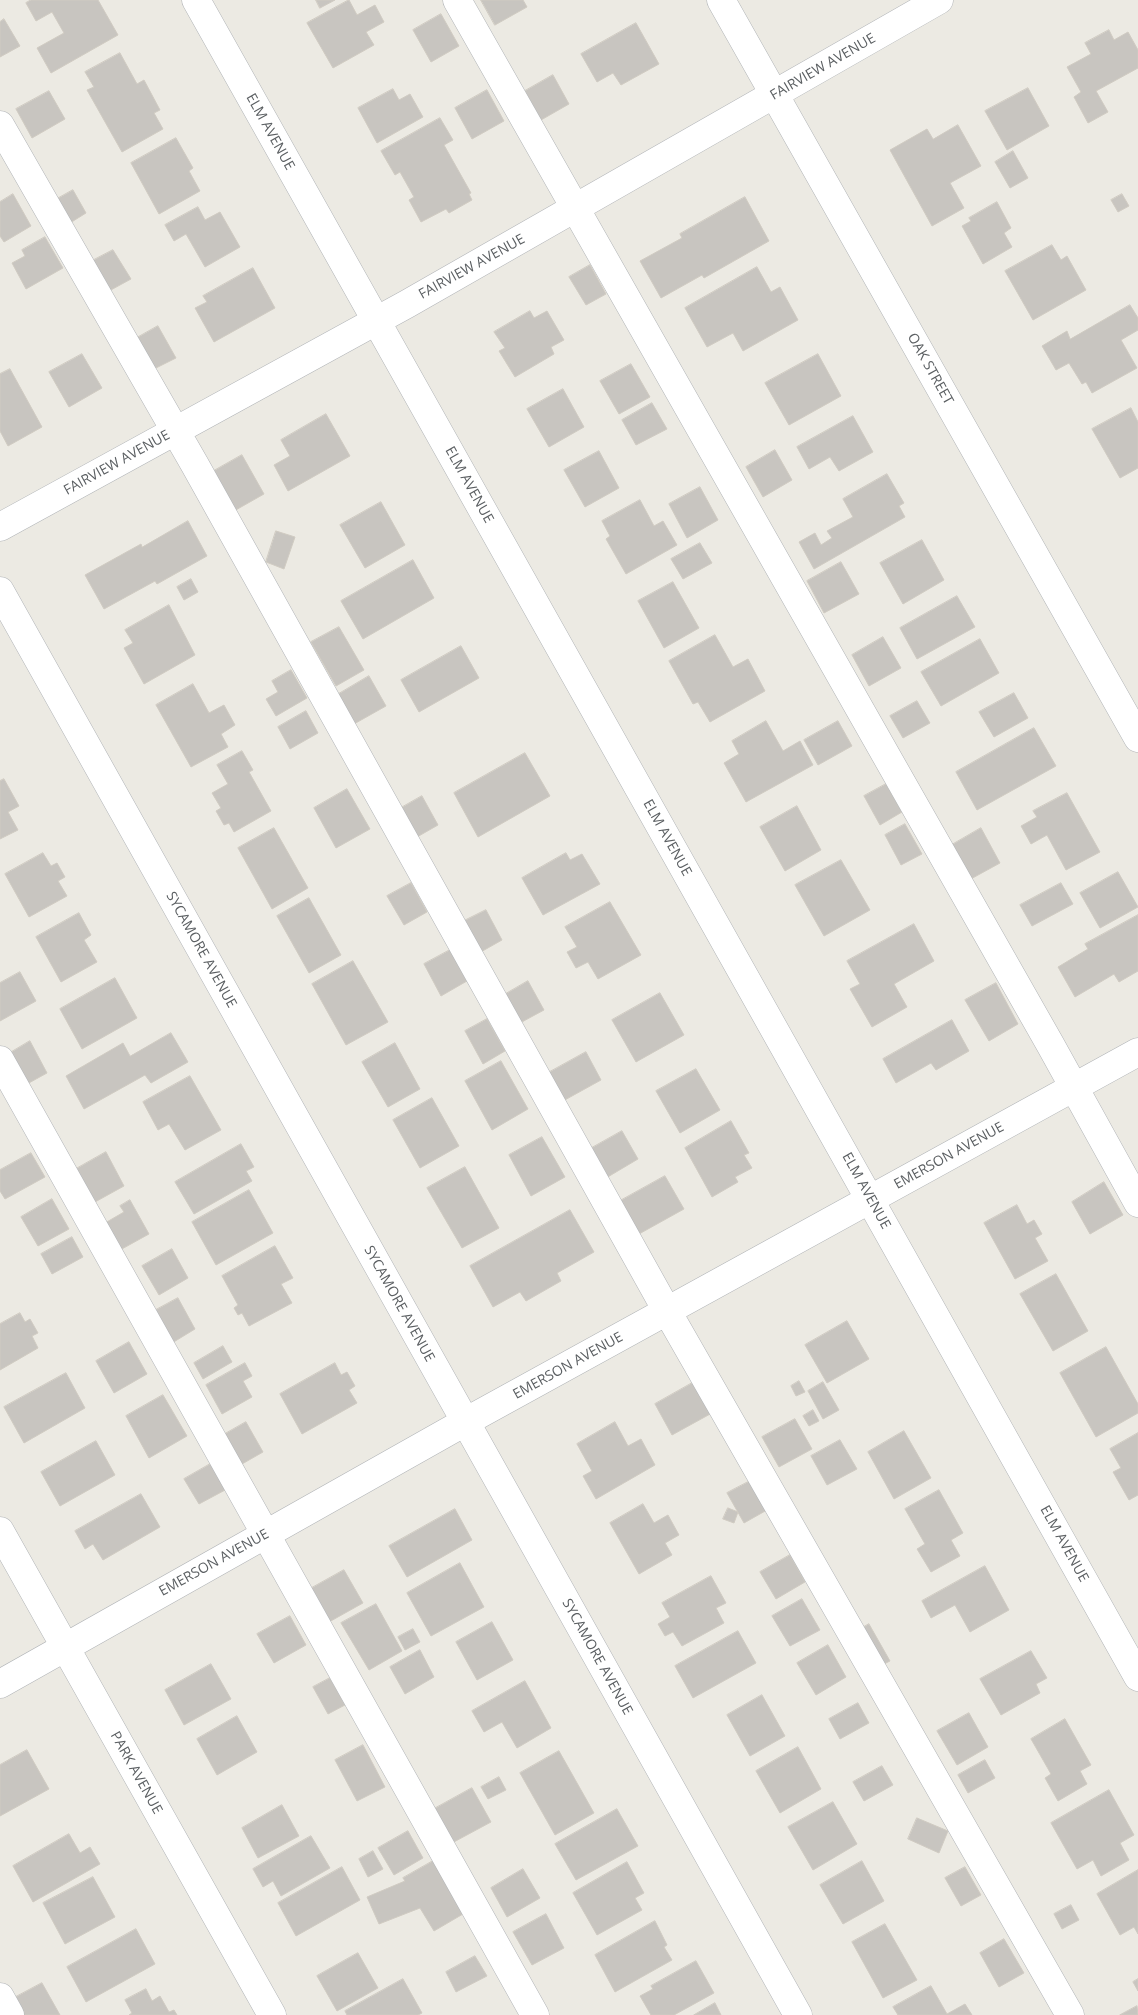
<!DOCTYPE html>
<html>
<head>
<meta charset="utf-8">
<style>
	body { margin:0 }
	canvas { display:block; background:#eceae3 }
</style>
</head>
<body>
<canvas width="1138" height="2015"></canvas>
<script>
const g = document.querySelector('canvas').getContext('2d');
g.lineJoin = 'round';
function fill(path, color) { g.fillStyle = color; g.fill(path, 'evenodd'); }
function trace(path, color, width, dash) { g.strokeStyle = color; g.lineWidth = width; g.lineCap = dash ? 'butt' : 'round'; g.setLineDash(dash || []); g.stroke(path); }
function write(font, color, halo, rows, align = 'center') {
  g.font = font + ' "Open Sans",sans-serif'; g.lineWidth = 4.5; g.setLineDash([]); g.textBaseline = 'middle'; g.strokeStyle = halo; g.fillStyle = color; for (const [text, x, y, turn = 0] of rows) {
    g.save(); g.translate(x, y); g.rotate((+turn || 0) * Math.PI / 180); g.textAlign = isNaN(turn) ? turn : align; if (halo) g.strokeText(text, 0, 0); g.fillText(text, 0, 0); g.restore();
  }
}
const building = new Path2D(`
	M31 0H98L118 35 51 73 37 48 64 33 52 12 36 21 26 3Z
	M316 0H335L320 8Z
	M349 0 357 15 375 5 384 22 366 32 374 45 333 68 307 23Z
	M481 0H523L527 7 495 25Z
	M441 14 459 46 431 62 413 30Z
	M4 19 20 46 0 57V22Z
	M636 23 659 64 621 85 613 73 597 82 581 54Z
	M1109 30 1114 40 1128 32 1138 50V68L1096 91 1108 112 1088 123 1074 97 1081 92 1067 67 1091 54 1085 43Z
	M120 53 137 84 144 80 160 110 154 113 163 129 122 152 87 90 94 87 85 72Z
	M553 75 569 104 541 120 525 91Z
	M1028 88 1049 126 1007 150 985 111Z
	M393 89 399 100 410 94 423 117 377 143 358 108Z
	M487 90 504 121 472 139 455 108Z
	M49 91 65 119 32 138 16 109Z
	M440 118 453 140 444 145 471 193 469 194 472 200 449 213 446 209 421 222 409 200 414 197 400 172 395 175 381 151Z
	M958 125 981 166 950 183 964 208 932 226 890 150 927 129 933 139Z
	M176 138 193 168 189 171 200 191 159 214 131 163Z
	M1013 151 1028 178 1010 188 995 162Z
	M73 190 86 213 70 223 57 199Z
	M13 194 31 226 4 242 0 236V202Z
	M1122 194 1129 206 1118 212 1111 200Z
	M745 197 769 241 704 278 702 275 661 298 640 261 682 238 680 234Z
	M997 202 1011 228 1004 233 1012 247 983 264 962 226 971 221 969 218Z
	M198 207 205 220 220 212 240 247 205 267 186 234 174 241 165 225Z
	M45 237 63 268 26 289 12 263 25 256 22 250Z
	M1052 245 1061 260 1067 256 1086 290 1033 320 1005 271Z
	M113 250 131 279 109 291 92 261Z
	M590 265 606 294 586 305 569 277Z
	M757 267 771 292 780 287 798 320 743 351 733 333 707 347 685 308Z
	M253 268 275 308 214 342 195 308 207 302 203 296Z
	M1130 305 1138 318V330L1121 340 1137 368 1092 393 1086 382 1082 384 1069 363 1056 370 1042 346 1067 331 1070 339Z
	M530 311 534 318 547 311 564 340 551 347 554 354 515 377 499 351 505 348 494 332Z
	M158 326 176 358 152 370 135 339Z
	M82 354 102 388 69 407 49 372Z
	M818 354 841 396 789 425 765 383Z
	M631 364 650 397 619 414 600 381Z
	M10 369 42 427 8 446 0 431V374Z
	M563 389 584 427 549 447 527 409Z
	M652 403 667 429 636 445 622 420Z
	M1131 408 1138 422V468L1120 478 1092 429Z
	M326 414 350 456 288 491 274 465 290 456 281 440Z
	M853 416 873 452 839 471 830 457 809 469 797 447Z
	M775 450 792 480 763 497 746 467Z
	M599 451 619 488 585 507 564 470Z
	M242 455 264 494 234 511 212 472Z
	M887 474 904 503 899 506 905 517 814 569 799 542 815 533 821 545 832 538 827 531 853 517 843 499Z
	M700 487 718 520 687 538 669 504Z
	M640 500 654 526 663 521 677 545 626 574 606 539 610 536 602 521Z
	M381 502 405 545 365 568 340 525Z
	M188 521 207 556 157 584 155 581 104 609 85 575 141 544 142 547Z
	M276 531 295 537 284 569 266 562Z
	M922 540 944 580 903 604 880 563Z
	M700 543 712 563 683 579 671 559Z
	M413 560 434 598 363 639 341 601Z
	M841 562 859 594 824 613 807 581Z
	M191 579 198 592 184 600 177 587Z
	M673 582 699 628 664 648 638 601Z
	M957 596 975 627 917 659 900 628Z
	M169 605 195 655 144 684 124 648 133 643 125 630Z
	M339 627 364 670 336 686 311 642Z
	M715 635 733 667 748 659 765 691 710 722 698 702 693 704 669 661Z
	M883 637 901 668 869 686 852 655Z
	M980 639 999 673 941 706 921 672Z
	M461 646 479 678 419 712 401 680Z
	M291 670 307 698 276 716 266 699 278 692 272 681Z
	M369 676 386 706 354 724 337 695Z
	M193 684 209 713 224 705 235 725 221 734 228 747 191 767 156 705Z
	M1014 693 1028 718 994 737 979 712Z
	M917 701 930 723 903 738 890 716Z
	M306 711 318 733 290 749 278 727Z
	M766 721 783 751 800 741 813 765 746 802 724 763 739 754 732 741Z
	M838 721 852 746 818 765 804 740Z
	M1034 728 1056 766 977 810 956 772Z
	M242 751 253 770 249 772 271 811 234 832 229 823 224 825 216 811 221 808 212 793 228 784 217 765Z
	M525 753 550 796 478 837 454 793Z
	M4 779 19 806 8 812 18 830 0 839V781Z
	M886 784 902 812 880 825 864 796Z
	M347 789 370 829 336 848 314 808Z
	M1067 793 1100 852 1066 870 1047 835 1031 844 1021 826 1037 817 1033 811Z
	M422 796 438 825 417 837 401 808Z
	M797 806 821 850 785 871 760 827Z
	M905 824 922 854 901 865 885 835Z
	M274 828 308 888 272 909 238 848Z
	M981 828 1000 863 969 880 950 846Z
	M43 853 51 866 57 863 65 877 58 881 67 896 29 917 5 874Z
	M566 853 570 860 582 854 600 884 543 915 522 878Z
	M841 860 870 910 824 936 795 885Z
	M1118 872 1138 907 1100 928 1080 893Z
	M411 883 427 912 404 925 387 896Z
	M1061 883 1073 904 1032 926 1020 905Z
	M309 898 341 955 309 973 277 916Z
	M610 902 641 955 598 979 588 962 576 968 567 952 577 947 565 927Z
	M486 910 502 940 479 953 462 922Z
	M79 913 91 935 84 940 97 962 61 982 36 937Z
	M1138 915V971L1119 982 1114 974 1075 997 1058 967 1088 949 1085 944Z
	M914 924 934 961 894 984 907 1007 872 1027 850 989 860 984 847 961Z
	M450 950 467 981 441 996 424 964Z
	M353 961 388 1022 346 1045 312 984Z
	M20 972 36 1001 0 1021V983Z
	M115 978 137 1018 82 1049 60 1009Z
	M528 981 544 1010 520 1023 504 995Z
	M996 983 1018 1024 989 1041 965 1000Z
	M660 993 684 1035 636 1062 612 1020Z
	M487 1019 505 1051 483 1064 465 1031Z
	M952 1020 969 1051 936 1070 931 1063 896 1083 883 1059Z
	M171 1033 188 1062 151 1083 145 1075 84 1109 66 1076 123 1043 130 1056Z
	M30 1041 47 1073 27 1084 10 1053Z
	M395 1043 420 1089 388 1107 362 1062Z
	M586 1052 601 1080 563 1101 548 1073Z
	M501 1061 528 1109 492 1130 465 1081Z
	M696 1069 720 1110 680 1133 656 1091Z
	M190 1076 221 1130 185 1150 169 1124 158 1130 143 1102Z
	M432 1098 459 1146 420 1168 393 1120Z
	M731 1121 749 1153 744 1155 752 1168 735 1177 738 1182 712 1197 685 1148Z
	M622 1131 638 1159 606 1178 590 1149Z
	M542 1137 565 1177 531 1196 509 1155Z
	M241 1144 254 1167 246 1171 252 1181 194 1214 175 1182Z
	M106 1152 124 1186 95 1202 76 1169Z
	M31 1153 45 1177 5 1199 0 1191V1170Z
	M465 1167 499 1228 462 1248 427 1188Z
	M665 1176 684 1209 639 1234 620 1201Z
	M1104 1182 1123 1215 1090 1234 1072 1202Z
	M249 1190 273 1233 216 1265 192 1222Z
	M52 1199 69 1229 38 1246 21 1217Z
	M130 1200 149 1234 120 1250 105 1223 124 1212 120 1206Z
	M1017 1205 1027 1224 1034 1220 1042 1234 1035 1238 1048 1261 1015 1279 984 1223Z
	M570 1210 594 1252 557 1273 561 1281 526 1301 520 1292 493 1307 470 1266Z
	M72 1237 83 1257 52 1274 41 1254Z
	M275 1246 293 1278 281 1284 292 1303 249 1326 242 1313 238 1315 234 1308 238 1305 222 1276Z
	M172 1249 188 1278 159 1295 142 1266Z
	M1056 1274 1088 1331 1053 1351 1020 1294Z
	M178 1298 195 1329 172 1343 154 1311Z
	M20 1313 25 1322 30 1319 38 1333 32 1336 38 1348 0 1370V1324Z
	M847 1321 869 1359 827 1383 805 1345Z
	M129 1342 147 1374 114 1393 96 1361Z
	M223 1346 232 1362 203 1379 194 1363Z
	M1106 1347 1138 1404V1413L1096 1437 1060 1373Z
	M245 1363 252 1376 243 1381 252 1397 222 1414 206 1385Z
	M335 1363 341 1375 347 1372 355 1386 349 1390 357 1403 302 1434 280 1394Z
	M66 1373 85 1408 24 1443 4 1407Z
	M799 1381 805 1392 796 1396 791 1386Z
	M694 1382 712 1413 672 1435 655 1404Z
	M823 1382 839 1410 823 1419 808 1391Z
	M163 1395 187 1436 149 1458 126 1416Z
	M813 1410 819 1421 809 1426 803 1416Z
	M795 1419 812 1449 779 1467 762 1437Z
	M246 1422 263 1452 242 1464 225 1434Z
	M615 1422 628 1446 641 1439 655 1465 596 1499 583 1476 592 1471 577 1444Z
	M904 1431 931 1478 894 1499 868 1452Z
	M1138 1433V1495L1129 1500 1113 1472 1121 1468 1110 1449Z
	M840 1440 857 1469 827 1485 811 1456Z
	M96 1441 115 1475 60 1506 41 1472Z
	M212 1463 227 1489 199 1504 184 1479Z
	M750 1481 767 1510 744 1523 727 1493Z
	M939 1490 963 1533 951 1540 960 1556 931 1572 917 1549 925 1544 905 1509Z
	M141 1494 160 1527 103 1560 93 1544 85 1549 75 1531Z
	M643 1504 654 1523 668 1515 679 1535 665 1543 672 1555 639 1574 610 1523Z
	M728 1508 738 1512 734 1523 723 1519Z
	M455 1509 472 1540 407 1577 389 1546Z
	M790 1555 805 1582 776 1599 760 1572Z
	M460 1563 484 1607 431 1636 407 1593Z
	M985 1566 1009 1610 970 1632 955 1605 931 1618 922 1601Z
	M344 1570 363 1603 329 1622 310 1589Z
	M711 1576 726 1603 716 1608 724 1623 682 1646 673 1632 665 1636 658 1624 670 1617 662 1603Z
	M802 1599 820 1630 790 1646 772 1616Z
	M376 1604 402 1651 369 1670 341 1623Z
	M290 1616 306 1645 274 1663 257 1634Z
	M492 1622 513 1660 477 1680 456 1642Z
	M869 1624 890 1661 880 1666 859 1630Z
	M413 1629 420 1642 405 1650 398 1637Z
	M738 1631 756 1663 693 1698 675 1666Z
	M828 1645 846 1677 816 1695 797 1663Z
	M420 1650 434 1677 405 1694 390 1667Z
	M1031 1651 1047 1678 1036 1684 1040 1693 1001 1715 980 1679Z
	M211 1664 231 1699 184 1725 165 1690Z
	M330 1678 345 1705 328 1714 313 1687Z
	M525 1681 551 1728 517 1748 502 1722 484 1732 472 1711Z
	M762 1695 785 1736 750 1756 727 1715Z
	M858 1703 869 1723 840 1739 829 1719Z
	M969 1713 988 1747 957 1765 937 1731Z
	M237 1716 257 1752 217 1775 197 1739Z
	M1065 1719 1091 1765 1080 1771 1087 1784 1058 1801 1045 1778 1051 1774 1031 1739Z
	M363 1745 385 1787 357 1801 335 1760Z
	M798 1747 821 1789 780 1813 756 1771Z
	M27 1750 49 1789 0 1816V1765Z
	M559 1751 594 1813 555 1835 520 1773Z
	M985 1760 995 1778 968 1793 958 1775Z
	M882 1766 893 1785 864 1801 853 1782Z
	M499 1777 506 1790 488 1799 481 1787Z
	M472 1788 491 1822 452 1843 434 1809Z
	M1109 1790 1134 1835 1120 1843 1129 1860 1101 1876 1093 1860 1077 1869 1051 1823Z
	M833 1802 857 1844 813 1870 788 1827Z
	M282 1805 299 1836 258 1858 242 1828Z
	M617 1809 638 1846 576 1880 555 1844Z
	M917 1818 948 1831 939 1853 908 1839Z
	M408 1831 423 1858 394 1875 378 1848Z
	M69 1834 80 1853 90 1847 100 1864 33 1902 13 1866Z
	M311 1836 330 1868 281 1896 273 1881 263 1887 253 1869Z
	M373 1851 383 1869 368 1877 359 1859Z
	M433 1861 463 1914 434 1931 420 1908 379 1924 367 1897 405 1881 403 1878Z
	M862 1861 884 1901 843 1924 820 1885Z
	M627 1862 644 1893 635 1898 642 1910 597 1935 573 1893Z
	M342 1867 360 1900 296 1936 278 1903Z
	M965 1867 981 1895 961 1906 945 1878Z
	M523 1869 540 1898 507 1917 491 1888Z
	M1138 1870V1934L1134 1927 1120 1935 1097 1894Z
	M93 1877 115 1917 65 1944 43 1903Z
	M1071 1905 1079 1920 1062 1929 1054 1914Z
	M546 1914 564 1948 532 1965 513 1932Z
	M655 1921 667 1945 664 1947 672 1960 615 1992 595 1955Z
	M885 1924 917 1980 883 1998 852 1942Z
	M136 1929 155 1964 86 2002 67 1967Z
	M1004 1939 1024 1973 999 1987 980 1953Z
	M358 1953 378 1988 337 2011 317 1976Z
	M475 1956 487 1976 456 1992 446 1972Z
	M696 1961 714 1993 674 2015H651L640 1996 653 1989 651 1986Z
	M403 1979 422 2013 418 2015H347L345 2011Z
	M1138 1979V1991L1133 1982Z
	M42 1983 60 2015H24L14 1998Z
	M931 1986 947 2014 965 2004 972 2015H898L893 2007Z
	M146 1989 152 2001 160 1996 169 2012 174 2010 177 2015H129L132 2013 125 2000Z
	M715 2003 721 2015H694Z
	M1137 2006 1138 2015H1120Z`);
const minor = new Path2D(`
	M196 0 1138 1677
	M457 0 1050 1044 1138 1203
	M721 0 1138 738
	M0 125 195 465 667 1311 1070 2015
	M0 527 407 304 939 0
	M0 591 798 2015
	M0 1060 535 2015
	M0 1531 272 2015
	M0 1684 465 1422 1138 1052
	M0 1997 10 2015`);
const streetNames = [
	["FAIRVIEW AVENUE",823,67,-30],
	["ELM AVENUE",270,132,61],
	["FAIRVIEW AVENUE",472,267,-29],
	["OAK STREET",930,369,61],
	["FAIRVIEW AVENUE",117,463,-29],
	["ELM AVENUE",469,485,61],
	["ELM AVENUE",667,838,61],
	["SYCAMORE AVENUE",201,950,61],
	["EMERSON AVENUE",949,1156,-29],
	["ELM AVENUE",866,1191,61],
	["SYCAMORE AVENUE",399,1304,61],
	["EMERSON AVENUE",568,1366,-29],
	["ELM AVENUE",1064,1544,61],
	["EMERSON AVENUE",214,1563,-29],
	["SYCAMORE AVENUE",597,1657,61],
	["PARK AVENUE",136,1773,61]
];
fill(building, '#c8c5c0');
trace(building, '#d0cbc2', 1);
trace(minor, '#b1b4b7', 29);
trace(minor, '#fff', 28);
write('14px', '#5b5f62', '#fff', streetNames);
</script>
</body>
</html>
